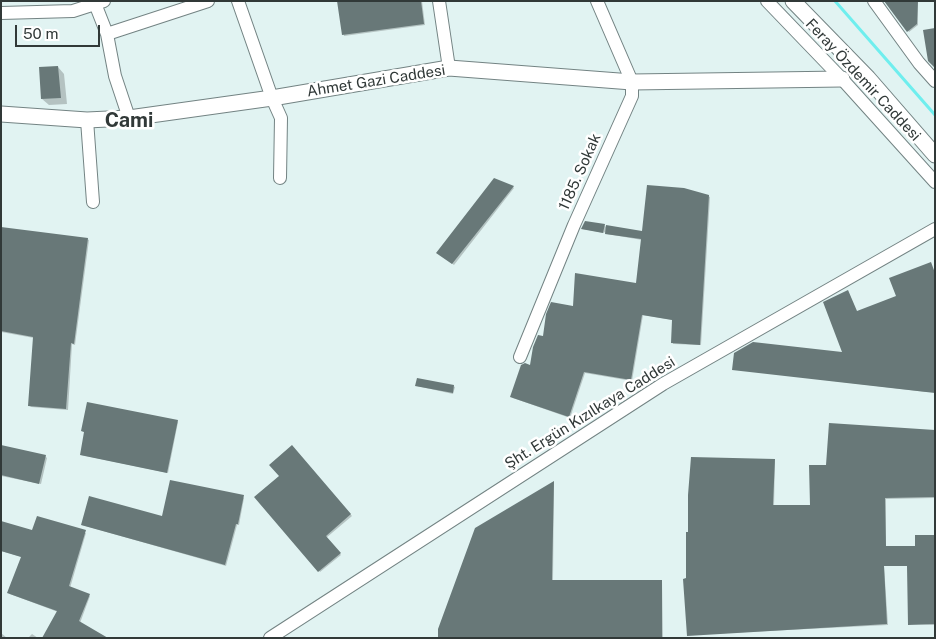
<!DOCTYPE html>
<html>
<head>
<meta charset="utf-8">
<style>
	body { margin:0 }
	#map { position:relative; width:936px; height:639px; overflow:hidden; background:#e1f3f2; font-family:"Public Sans",sans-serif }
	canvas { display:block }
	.frame { position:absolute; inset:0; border:2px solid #313938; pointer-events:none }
	.scale { position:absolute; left:15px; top:25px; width:85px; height:22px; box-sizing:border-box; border:2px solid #313938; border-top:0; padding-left:6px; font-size:15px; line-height:18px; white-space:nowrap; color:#313938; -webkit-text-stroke:4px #fff; paint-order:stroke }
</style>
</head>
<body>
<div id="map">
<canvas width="936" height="639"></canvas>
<div class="frame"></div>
<div class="scale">50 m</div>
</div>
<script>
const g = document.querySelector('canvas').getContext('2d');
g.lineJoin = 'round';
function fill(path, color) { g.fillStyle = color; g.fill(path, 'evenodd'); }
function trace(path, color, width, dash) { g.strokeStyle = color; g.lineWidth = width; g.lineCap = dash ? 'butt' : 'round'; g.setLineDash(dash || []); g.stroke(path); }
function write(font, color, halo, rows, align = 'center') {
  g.font = font + ' "Public Sans",sans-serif'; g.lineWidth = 5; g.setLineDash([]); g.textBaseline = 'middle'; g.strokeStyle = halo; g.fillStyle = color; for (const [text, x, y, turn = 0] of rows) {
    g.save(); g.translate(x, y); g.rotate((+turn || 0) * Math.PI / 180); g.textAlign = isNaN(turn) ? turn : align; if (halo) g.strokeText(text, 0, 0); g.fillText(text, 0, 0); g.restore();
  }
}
const shadow = new Path2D(`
	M338 1H422L425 25 344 36Z
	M886 1H917L918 3V25L909 32Z
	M58 67 64 74 67 104 49 105 42 99Z
	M513 187 514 188 454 265 437 253Z
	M708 196 710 197 701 345 673 344V320L643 315 632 381 585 373 570 418 513 398 512 397 531 367 544 337 574 308 637 284 642 240 607 234 604 232V233L583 229 604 225 607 228 643 232Z
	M1 228 87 239 89 240 75 345 72 344 68 410 31 407 29 405 34 338 1 332Z
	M848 291 857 313 898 297 935 389 926 392 734 369 844 354Z
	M417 386H453L455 387 453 394Z
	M177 421 178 422 168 473 81 455 85 432 82 431Z
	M935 431V498L886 499V547H917L935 536V625L910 624 908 566H884L888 625 688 635 775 460 774 507 811 506 827 466Z
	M1 446 45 456 47 458 41 484 1 476Z
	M292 447 352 516 326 538 341 555 320 572 256 497 280 476Z
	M554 482 553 581H662L663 638H439Z
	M243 497 244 498 239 525H237L226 566 82 525 163 518Z
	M1 523 33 532 86 533 70 588 90 596 80 623 58 612 10 594 22 557 1 551Z
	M1 633 7 638H1Z
	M32 634 38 638H28Z`);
const stream = new Path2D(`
	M835 1 935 115`);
const building = new Path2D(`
	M337 1H421L424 24 342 35Z
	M884 1H918L917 24 907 32Z
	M935 28V68L928 61 923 30Z
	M58 66 61 98 41 99 39 67Z
	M494 178 514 186 452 264 436 253Z
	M647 185 684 188 709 195 700 345 671 343 672 320 642 315 631 380 584 372 569 417 510 397 521 365 525 363 530 365 533 347 538 335 543 336 546 314 551 302 573 306 575 273 636 283 641 239 605 234 606 225 642 231Z
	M585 221 605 224 603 233 581 229Z
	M1 227 88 238 74 344 71 343 66 409 28 406 33 337 1 331Z
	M931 262 935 273V393L732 370 734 353 753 342 842 352 823 302 848 290 857 311 896 296 889 278Z
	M417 378 454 385 453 393 415 386Z
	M87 402 178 420 167 473 80 455 84 432 81 431Z
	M829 423 935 430V497L885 498 886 546H915V535H935V624L908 625 907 566H884L887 624 687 636 683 579 686 578V532H688V495L691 457 775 459 773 505H810L809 465H826Z
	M1 445 46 455 39 484 1 475Z
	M292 445 351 514 326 536 341 553 318 572 254 497 279 476 269 465Z
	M170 480 244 495 238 524H236L225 565 81 525 89 496 162 516Z
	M554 481 552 580H662V638H438V629L475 528Z
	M37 516 86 530 69 586 90 594 79 621 108 638H42L57 611 7 593 21 557 1 551V521L32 530Z`);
const minor = new Path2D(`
	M94 1 107 34 115 76 129 118
	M238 1 272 98 281 118 280 178
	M439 1 449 68
	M767 1 842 79 935 182
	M874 1 919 63 935 81
	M1 13 73 11 104 1
	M107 34 208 1
	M87 120 93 202
	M520 357 574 225 632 96V82L597 1
	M270 638 663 384 935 229`);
const tertiary = new Path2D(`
	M793 1 868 78 935 155
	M1 114 87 120 129 118 272 98 449 68 632 82 842 79`);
const streetNames = [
	["Feray Özdemir Caddesi",863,80,47],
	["Ahmet Gazi Caddesi",376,81,-9],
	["1185. Sokak",580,172,-66],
	["Şht. Ergün Kızılkaya Caddesi",590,413,-32]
];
const districtNames = [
	["Cami",129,121]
];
fill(shadow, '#0003');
trace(stream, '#6feeee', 3);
fill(building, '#687878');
trace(minor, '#738383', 14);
trace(tertiary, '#738383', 17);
trace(minor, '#fff', 12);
trace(tertiary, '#fff', 15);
write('15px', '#313938', '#fff', streetNames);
write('bold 20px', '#313938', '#fff', districtNames);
</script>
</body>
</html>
